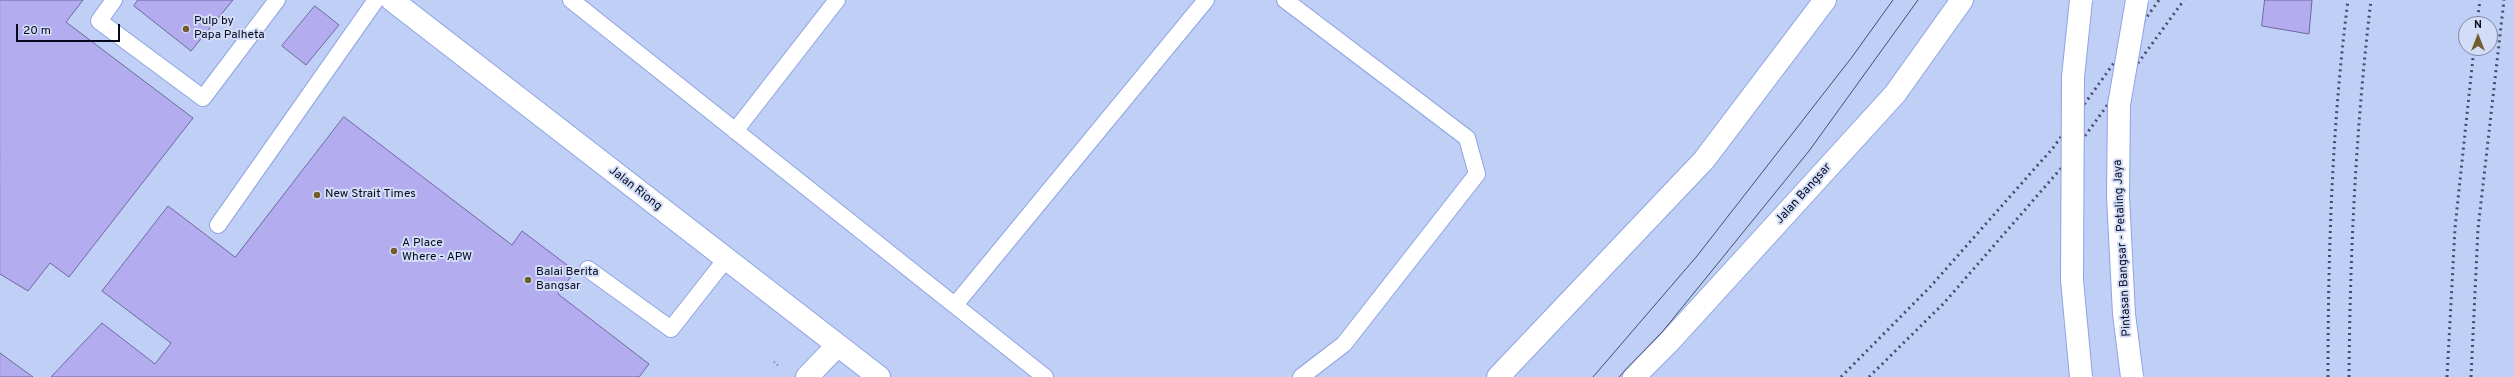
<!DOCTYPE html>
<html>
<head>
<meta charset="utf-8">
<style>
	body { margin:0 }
	#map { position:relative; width:2514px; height:377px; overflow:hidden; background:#c0cff6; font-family:Overpass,sans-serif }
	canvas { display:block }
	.north { position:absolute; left:2458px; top:16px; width:40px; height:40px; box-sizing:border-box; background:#d3ddf7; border:1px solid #8189a1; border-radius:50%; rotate:0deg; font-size:11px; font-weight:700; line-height:16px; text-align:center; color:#050a1f }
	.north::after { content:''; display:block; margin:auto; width:14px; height:18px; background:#705d2c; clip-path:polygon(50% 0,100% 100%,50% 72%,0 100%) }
	.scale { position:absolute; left:16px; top:24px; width:104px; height:18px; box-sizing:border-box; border:2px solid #050a1f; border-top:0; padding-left:5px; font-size:12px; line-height:14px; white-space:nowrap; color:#050a1f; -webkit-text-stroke:3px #d3ddf7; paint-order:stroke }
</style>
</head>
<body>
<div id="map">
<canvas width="2514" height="377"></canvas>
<div class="north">N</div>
<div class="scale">20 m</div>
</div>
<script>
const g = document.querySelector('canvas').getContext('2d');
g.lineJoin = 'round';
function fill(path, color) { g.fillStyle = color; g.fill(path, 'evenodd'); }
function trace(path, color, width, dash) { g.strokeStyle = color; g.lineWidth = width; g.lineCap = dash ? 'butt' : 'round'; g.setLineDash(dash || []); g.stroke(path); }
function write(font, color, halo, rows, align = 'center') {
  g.font = font + ' Overpass,sans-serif'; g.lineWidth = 4; g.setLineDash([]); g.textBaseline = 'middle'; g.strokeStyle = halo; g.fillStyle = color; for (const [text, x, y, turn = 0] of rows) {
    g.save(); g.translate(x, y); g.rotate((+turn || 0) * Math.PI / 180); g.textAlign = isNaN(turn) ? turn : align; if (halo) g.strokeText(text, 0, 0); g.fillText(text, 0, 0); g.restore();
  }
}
const building = new Path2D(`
	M0 0H83L66 22 193 118 69 277 50 263 28 291 0 274Z
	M138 0H233L191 51 134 6Z
	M2265 0H2312L2309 34 2262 26Z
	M315 6 339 25 306 65 282 46Z
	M344 117 512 245 522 231 575 271 558 294 649 364 639 377H51L102 323 155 364 171 343 102 291 168 206 235 257Z
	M0 353 33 377H0Z`);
const path = new Path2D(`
	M774 362 780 367`);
const lane = new Path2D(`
	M114 0 99 21 203 98 277 0
	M571 0 1045 377
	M1285 0 1467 138 1477 174 1344 344 1301 377
	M735 131 837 0
	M218 225 376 0
	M588 269 671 329 726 259
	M955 305 1206 0`);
const street = new Path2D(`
	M392 0 879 377
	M807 377 837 346`);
const secondary = new Path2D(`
	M1498 377 1704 160 1825 0
	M1634 377 1668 343 1895 94 1962 0`);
const tram = new Path2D(`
	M1593 377 1697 256 1852 57 1893 0
	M1619 377 1663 331 1809 151 1918 0`);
const rail = new Path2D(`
	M2477 24 2480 0
	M1841 377 1930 287 2053 148 2159 0
	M1869 377 1944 303 2063 166 2184 0
	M2328 377C2328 251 2332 125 2348 0
	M2349 377C2350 251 2356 126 2371 0
	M2447 377 2455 228 2474 48
	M2471 377 2478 229 2504 0`);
const secondaryBridge = new Path2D(`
	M2081 0 2073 77 2072 280 2081 377
	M2132 377 2124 314 2118 197 2119 105 2137 0`);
const markers = [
	[186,29,4,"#705d2c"],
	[317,195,4,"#705d2c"],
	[394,251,4,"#705d2c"],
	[528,280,4,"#705d2c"]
];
const poiNames = [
	["Pulp by",194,22],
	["Papa Palheta",194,36],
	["New Strait Times",325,195],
	["A Place",402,244],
	["Where - APW",402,258],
	["Balai Berita",536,273],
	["Bangsar",536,287]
];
const streetNames = [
	["Jalan Riong",635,189,38],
	["Jalan Bangsar",1804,194,-48],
	["Pintasan Bangsar - Petaling Jaya",2123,248,-93]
];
fill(building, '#b3adef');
trace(building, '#6e67a3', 1);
trace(lane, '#8ea4e2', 18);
trace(street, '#8ea4e2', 24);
trace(secondary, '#8ea4e2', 24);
trace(path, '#7681a1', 2.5, [1, 3]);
trace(lane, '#fff', 16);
trace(street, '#fff', 22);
trace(secondary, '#fff', 22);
trace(tram, '#454e69', 1);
trace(rail, '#454e69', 3, [2, 4]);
trace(secondaryBridge, '#8ea4e2', 24, []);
trace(secondaryBridge, '#fff', 22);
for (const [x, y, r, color] of markers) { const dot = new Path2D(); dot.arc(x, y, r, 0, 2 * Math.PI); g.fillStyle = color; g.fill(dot); trace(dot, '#d3ddf7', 1.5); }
write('12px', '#050a1f', '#d3ddf7', poiNames, 'left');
write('12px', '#050a1f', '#d3ddf7', streetNames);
</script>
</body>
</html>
